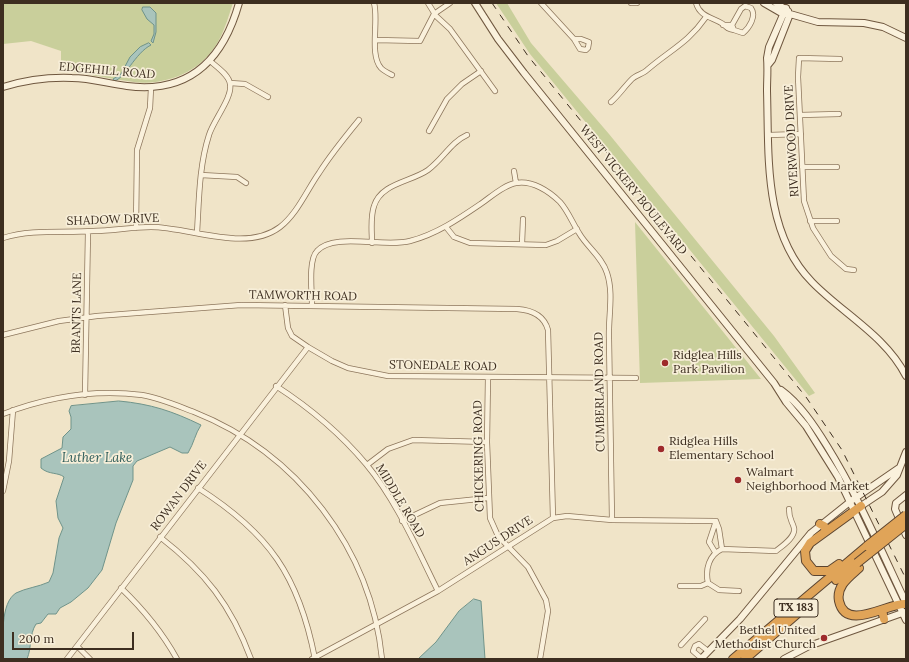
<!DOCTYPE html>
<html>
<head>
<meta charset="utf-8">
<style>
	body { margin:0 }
	#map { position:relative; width:909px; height:662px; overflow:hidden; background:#f0e4c8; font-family:Lora,serif }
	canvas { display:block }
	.frame { position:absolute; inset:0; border:4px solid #3d2e20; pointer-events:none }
	.scale { position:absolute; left:12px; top:632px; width:122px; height:18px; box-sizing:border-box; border:2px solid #3d2e20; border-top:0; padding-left:5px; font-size:12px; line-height:14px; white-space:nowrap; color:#3d2e20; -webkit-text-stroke:3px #f7eed8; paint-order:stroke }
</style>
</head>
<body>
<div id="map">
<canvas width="909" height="662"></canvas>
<div class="frame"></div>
<div class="scale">200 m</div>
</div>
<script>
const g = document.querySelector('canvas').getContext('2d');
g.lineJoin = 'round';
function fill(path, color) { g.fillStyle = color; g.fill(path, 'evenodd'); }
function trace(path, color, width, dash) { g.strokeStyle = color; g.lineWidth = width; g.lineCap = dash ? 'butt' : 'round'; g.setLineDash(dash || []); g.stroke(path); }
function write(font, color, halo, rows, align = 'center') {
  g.font = font + ' Lora,serif'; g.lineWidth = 3.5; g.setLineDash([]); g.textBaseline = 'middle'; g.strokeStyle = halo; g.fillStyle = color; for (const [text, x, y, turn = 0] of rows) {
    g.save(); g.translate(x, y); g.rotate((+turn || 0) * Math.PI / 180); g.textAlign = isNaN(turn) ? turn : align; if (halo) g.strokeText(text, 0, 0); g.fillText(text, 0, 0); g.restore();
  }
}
const green = new Path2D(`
	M3 3H233C229 15 225 29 219 40 203 71 167 86 134 82 109 79 85 73 61 70V51L31 41 3 44Z
	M496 3H507L531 43 609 134 774 336 815 393 809 396 530 54Z
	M635 222 761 379 640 383Z`);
const water = new Path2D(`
	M143 7H150L156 13V32L153 43 151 41 154 34V25L147 19 142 10Z
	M149 43 151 45C135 53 125 79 114 81L113 79 121 74 130 57 140 47Z
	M119 401C151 404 172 411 201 425 195 434 194 443 188 453H182L170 447 137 461 133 466V480L116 523 102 570 88 588 71 602 60 608 56 614H48L41 623 36 624C29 635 32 647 27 659H3C3 639 0 603 16 593 26 588 38 587 49 582L53 573 59 538 63 528 58 518 56 501 64 477C58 472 49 475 41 468V459L62 448 63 437 71 429V417L69 411 71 406Z
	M474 599 481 601 485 659H418L436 642 459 611Z`);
const street = new Path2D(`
	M374 3C379 20 369 55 381 68 384 71 388 73 392 75
	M428 3 436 16 450 29 495 91
	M541 3 574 39 580 49 586 50 588 48 589 42 581 39H574
	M631 3H637
	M696 3C700 17 712 17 723 24 727 28 728 29 734 30
	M723 25H732L734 30 743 33C749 28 757 16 751 8L745 6 741 9 732 25
	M376 40 420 41 434 14 450 3
	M840 59 799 58 798 77 804 201 813 228 831 256 846 269 854 270
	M230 83 245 84 268 97
	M611 102C619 95 624 87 632 79 636 75 643 74 647 70 670 50 688 43 706 17
	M800 115 839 114
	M429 131 447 99 462 84 481 71
	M769 135 801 134
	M802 167H837
	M514 171 516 183
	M201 175 237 177 246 183
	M810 221H837
	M446 227 454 237 470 243 546 245 557 241 577 229
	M136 228 137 150 150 108 151 88
	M197 233C199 200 199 166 209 135 213 121 233 97 230 84 229 75 217 67 210 61
	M3 238C32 229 63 233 93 231 112 231 132 227 151 227 190 227 246 253 280 227 297 214 307 190 319 173 331 154 345 137 359 120
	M372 243C372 232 370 218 374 206 381 183 411 182 428 170 443 159 451 142 467 135
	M522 244 523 219
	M285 305 288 328 292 336 308 347 332 361 348 368 388 376 636 378
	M312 305C312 292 308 260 317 251 334 232 385 248 410 241 437 234 460 218 482 203 492 196 504 185 516 183 532 180 549 191 560 202 568 211 572 222 579 233 587 247 602 257 607 273 614 294 608 317 609 339 610 399 611 459 612 520
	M3 335 59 321 97 316 241 305 517 309C532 310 544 315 548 330L553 518
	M488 377 487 442 490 518 498 536 528 567 546 600 548 611 540 659
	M276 386C310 408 340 433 366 464 397 501 417 549 438 591
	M85 395 88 232
	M3 414C47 397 95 389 142 395 160 398 178 406 194 412 297 453 371 548 382 659
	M367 465 388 449 413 440 487 442
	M198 488C269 533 299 576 315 659
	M3 491 9 461 13 410
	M402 521 440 503 488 498
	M160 537C205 572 231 605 251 659
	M715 552 709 542 716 521 719 529 722 549
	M708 583C705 569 709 555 722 549L776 551C782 546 796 537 794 528 792 520 789 520 789 509
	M708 583 719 590 739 591
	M680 586H701L708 583
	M121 588C144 610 162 632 177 659
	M681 645 705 619
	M77 646 90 659
	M701 658 693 651 695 646 699 644 708 651
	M67 659 308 347
	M312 659 438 591 553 518 567 516 612 520 716 521`);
const secondary = new Path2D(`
	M475 3 498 39 524 73 774 383 786 402 806 426 838 477 906 620
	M764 3 783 14H790L818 22 864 23 883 27 906 38
	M776 3 788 11
	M786 8 769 47 767 58C768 69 767 80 767 91 769 156 763 232 812 282 842 313 886 336 906 376
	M768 65 772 60 790 14
	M3 87C26 80 48 77 72 78 91 78 109 84 127 86 189 94 223 60 239 3
	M781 390C800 404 814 425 827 446 858 496 881 550 906 603
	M906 495 896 503 895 509 906 535
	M861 506 882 492 897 475 906 452
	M701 659 740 619 811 533 851 501 899 468
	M784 659 809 646 905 612`);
const highway = new Path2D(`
	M820 524 824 526 826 531
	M839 564 829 571H814L806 561 805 551 810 543 861 506
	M859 568C849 577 836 586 839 601 846 633 889 602 906 604
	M836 580 857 563
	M882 610 884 619
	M733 659 867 546
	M745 659 805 607`);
const rail = new Path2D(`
	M492 3 528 56 806 397 842 450 906 579`);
const highwayBridge = new Path2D(`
	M867 546 906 515
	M857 563 906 524`);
const markers = [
	[665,363,4,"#9e2a2b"],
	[661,449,4,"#9e2a2b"],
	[738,480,4,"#9e2a2b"],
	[824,638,4,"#9e2a2b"]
];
const shields = [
	[796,608,44]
];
const shieldNames = [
	["TX 183",796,608]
];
const streetNames = [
	["EDGEHILL ROAD",107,71,5],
	["RIVERWOOD DRIVE",792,141,-93],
	["WEST VICKERY BOULEVARD",633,190,51],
	["SHADOW DRIVE",113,220,-2],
	["TAMWORTH ROAD",303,296,1],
	["BRANTS LANE",77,313,-89],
	["STONEDALE ROAD",443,366,1],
	["CUMBERLAND ROAD",600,392,-91],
	["CHICKERING ROAD",479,456,-91],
	["ROWAN DRIVE",179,496,-53],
	["MIDDLE ROAD",400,501,59],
	["ANGUS DRIVE",498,541,-33]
];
const poiNames = [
	["Ridglea Hills",673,356],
	["Park Pavilion",673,370],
	["Ridglea Hills",669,442],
	["Elementary School",669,456],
	["Walmart",746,473],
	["Neighborhood Market",746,487],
	["Bethel United",816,631,"right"],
	["Methodist Church",816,645,"right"]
];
const waterNames = [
	["Luther Lake",97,458]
];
fill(green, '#c9cf9b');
fill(water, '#a9c4bc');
trace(water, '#6f938a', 1);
trace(street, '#8d765c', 6);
trace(secondary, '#6f573f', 8);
trace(highway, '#5b4430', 10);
trace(street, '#faf1dc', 4.5);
trace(secondary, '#faf1dc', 6);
trace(highway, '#e0a458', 8);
trace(rail, '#3d2e20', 1, [7, 7]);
trace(highwayBridge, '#5b4430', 10, []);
trace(highwayBridge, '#e0a458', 8);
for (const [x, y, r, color] of markers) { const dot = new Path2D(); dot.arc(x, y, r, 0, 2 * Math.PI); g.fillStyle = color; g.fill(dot); trace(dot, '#f7eed8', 1.5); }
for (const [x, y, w] of shields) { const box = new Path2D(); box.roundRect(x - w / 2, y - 9, w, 18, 3); g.fillStyle = '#f7eed8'; g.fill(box); trace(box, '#3d2e20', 1); }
write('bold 11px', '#3d2e20', null, shieldNames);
write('12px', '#3d2e20', '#f7eed8', streetNames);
write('12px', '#3d2e20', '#f7eed8', poiNames, 'left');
write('italic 13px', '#2f5d5a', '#f7eed8', waterNames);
</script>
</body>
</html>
